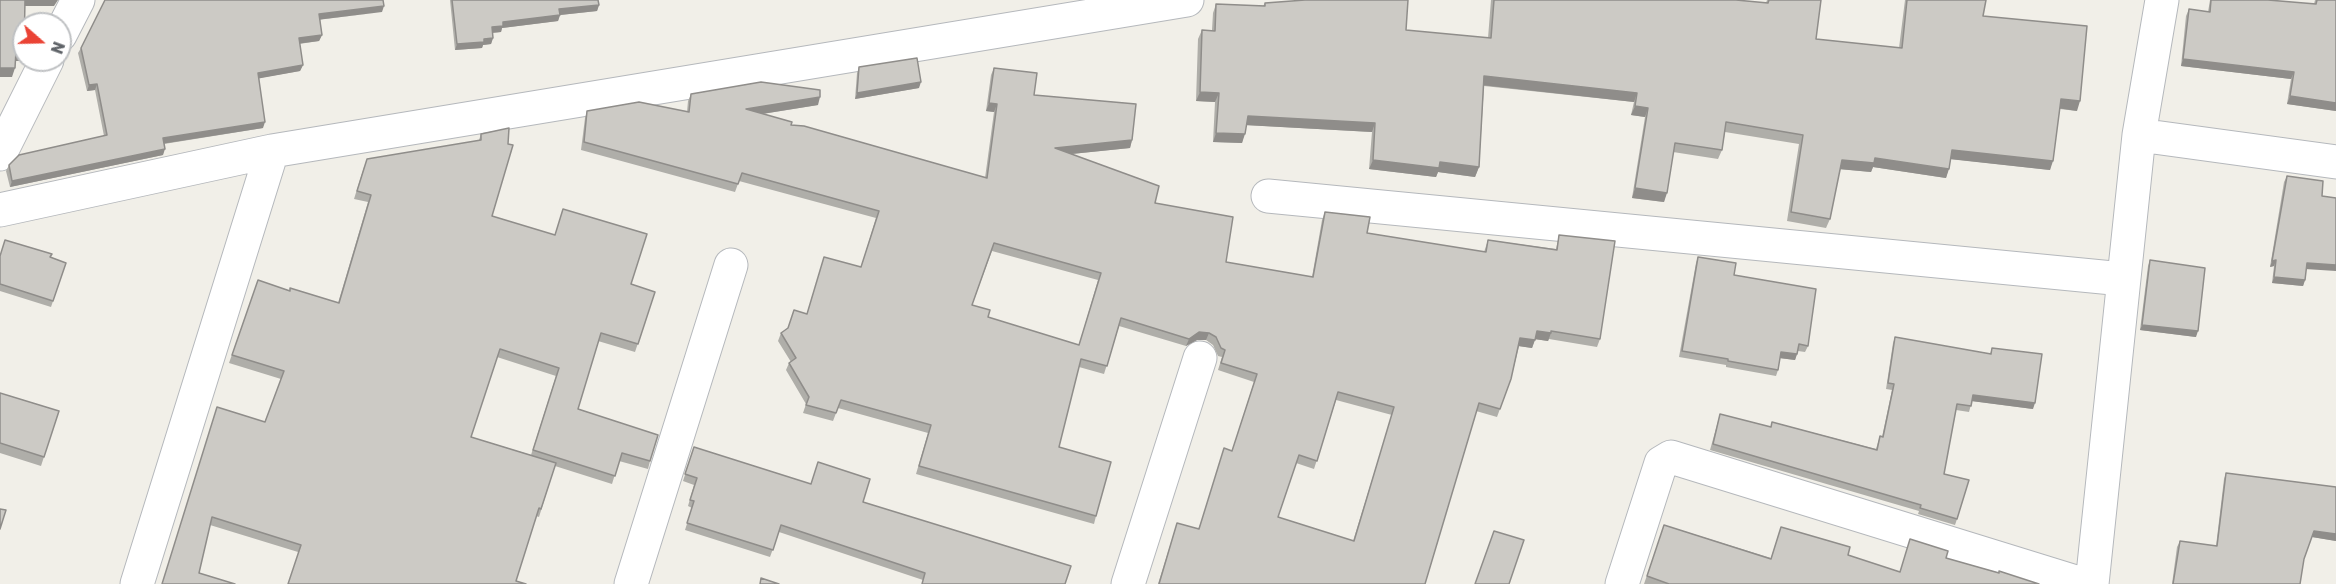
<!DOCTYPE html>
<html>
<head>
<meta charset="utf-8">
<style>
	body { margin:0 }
	#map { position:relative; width:2336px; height:584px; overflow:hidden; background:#f1efe8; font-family:Rubik,sans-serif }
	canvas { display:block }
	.north { position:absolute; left:12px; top:12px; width:60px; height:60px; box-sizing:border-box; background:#fff; border:2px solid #bfc1c3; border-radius:50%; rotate:110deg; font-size:16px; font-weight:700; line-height:24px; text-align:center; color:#5f6368 }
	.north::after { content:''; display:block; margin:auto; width:21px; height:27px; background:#ea4335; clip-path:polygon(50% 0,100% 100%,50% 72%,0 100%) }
</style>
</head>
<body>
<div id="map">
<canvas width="2336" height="584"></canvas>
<div class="north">N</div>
</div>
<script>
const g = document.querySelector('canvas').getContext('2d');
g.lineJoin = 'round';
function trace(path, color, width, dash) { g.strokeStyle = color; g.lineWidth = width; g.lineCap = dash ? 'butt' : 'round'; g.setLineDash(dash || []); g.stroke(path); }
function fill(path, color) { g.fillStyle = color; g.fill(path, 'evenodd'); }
const minor = new Path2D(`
	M60 35 78 0
	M2139 135 2336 162
	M0 154 47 60
	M1268 196 2123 279
	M0 210 272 151 1187 0
	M137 584 272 151
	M631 584 731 265
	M1128 584 1200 358
	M1622 584 1661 463 1671 457 2082 584
	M2092 584 2139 135 2162 0`);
const wall = new Path2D(`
	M450 0H598L599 5 597 11 560 15 558 21 502 28 501 32 492 33 493 38 491 44 483 45 482 48 455 50Z
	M1491 0H1736L1766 3 1767 0H1821L1816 39 1899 48 1905 0H1986L1983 16 2077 111 2060 109 2050 170 1951 159 1946 178 1873 167 1871 172 1840 169 1830 219 1826 228 1787 221 1799 144 1725 132 1722 150 1718 159 1673 152 1664 202 1632 198 1645 117 1631 115 1634 102 1484 86 1479 167 1475 177 1438 172 1436 177 1369 169 1372 132 1246 125 1242 143 1213 142 1215 102 1196 101 1198 39 1202 30H1212L1213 13 1216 4 1263 6 1265 3 1406 30 1488 38Z
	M2210 0H2268L2314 4 2315 0H2336V111L2287 104 2291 79 2181 66 2186 16 2189 9 2208 12Z
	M382 12 320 19 322 35 319 41 299 44 303 65 300 71 259 78 263 128 164 144 163 155 10 187 6 171 9 165 104 136 95 90 87 91 78 53 81 48Z
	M859 67 919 88 855 99 857 73Z
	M994 68 1034 95 1132 140 1130 148 1071 154 1155 203 1226 262 1312 277 1322 220 1325 212 1367 233 1484 252 1488 240 1556 249 1559 235 1600 339 1597 347 1549 339 1548 341 1535 339 1532 348 1519 346 1511 379 1497 417 1476 411 1425 584H1158L1177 523 1198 529 1232 451 1254 382 1218 370 1222 357 1218 356 1213 345 1206 340H1197L1186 346 1119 326 1104 374 1079 367 1059 447 1096 516 1094 524 916 474 928 433 838 408 833 421 803 413 806 404 786 370 789 363 791 362 778 341 781 333 806 314 861 267 876 218 739 181 735 192 581 150 585 118 587 111 687 112 688 101 691 94 818 105 762 114 791 125 985 178 994 112 986 111 991 75ZM992 251 1098 280 1079 345 988 317 972 305ZM1336 400 1392 415 1353 541 1278 517 1296 463 1314 469Z
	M481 134 492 216 631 284 655 292 635 352 598 341 578 409 650 461 648 469 619 461 612 484 555 466 539 517 536 516 298 552 210 525 162 584 265 422 281 379 229 363 258 280 290 291 338 303 368 202 354 199 364 167 479 140ZM497 357 556 376 531 455 471 437Z
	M2287 176 2322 196 2306 269 2305 280 2303 286 2272 283 2274 266 2270 267 2284 182Z
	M0 255 51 257 66 263 51 307 0 291Z
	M1698 257 1734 275 1808 346 1805 352 1798 351 1795 360 1780 358 1778 370 1776 376 1726 367V365L1679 357 1696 263Z
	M2150 260 2196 337 2140 330 2148 266Z
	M1895 337 1990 354 1992 348 2033 409 1972 401 1969 412 1956 410 1944 474 1957 519 1955 525 1918 514 1919 511 1710 450 1720 414 1771 427 1772 422 1876 449 1880 436 1882 437 1892 390 1886 389 1893 343Z
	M0 393 59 411 41 466 0 453Z
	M694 447 863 502 1071 566 923 580 779 532 770 557 685 530 692 508 688 506 694 485 683 481Z
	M2226 473 2336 487V541L2312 537 2304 559 2300 584H2172L2177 547 2180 541 2216 546 2224 479Z
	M1664 525 1771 558 1781 527 1848 555 1899 572 1946 558 2039 584H1644Z`);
const shadedWall = new Path2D(`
	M24 0H58L54 6H22Z
	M599 5 597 11 560 15 558 21 502 28 501 32 490 33 492 27 503 22 559 9Z
	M384 6 382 12 317 20 319 14Z
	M322 35 319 41 296 44 299 38Z
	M493 38 491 44 483 45 482 48 455 50 457 44Z
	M16 51 24 52 21 61H12Z
	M2183 59 2294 72 2291 79 2181 66Z
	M303 65 300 71 256 79 258 73Z
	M0 68H15L12 77H0Z
	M1484 76 1637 93 1634 102 1481 85Z
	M921 82 919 88 855 99 857 93Z
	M97 84 95 90 87 91 89 85Z
	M1200 92 1219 93 1215 102 1196 101Z
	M2290 96 2336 103V111L2287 104Z
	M820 97 818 105 743 117 746 109Z
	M2061 99 2080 101 2077 111 2057 108Z
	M989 103 997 104 994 112 986 111Z
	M1635 106 1648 108 1645 117 1631 115Z
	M1248 116 1375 123 1372 132 1244 125Z
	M265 122 263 128 161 144 163 138Z
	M1216 133 1245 134 1242 143 1213 142Z
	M1132 140 1130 148 1052 156 1055 148Z
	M165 149 163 155 10 187 12 181Z
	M1952 150 2053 161 2050 170 1949 159Z
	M1875 158 1949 169 1946 178 1873 167 1871 172 1838 169 1842 160Z
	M1373 160 1440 162 1479 167 1475 177 1438 172 1436 177 1369 169Z
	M1635 188 1667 193 1664 202 1632 198Z
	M2276 260 2274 266 2270 267 2272 261Z
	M2307 263 2336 265V271L2305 269Z
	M2274 277 2305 280 2303 286 2272 283Z
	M2142 325 2198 331 2196 337 2140 330Z
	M1537 331 1551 333 1548 341 1534 339Z
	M1199 332 1209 333 1206 340H1197L1186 346 1189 339Z
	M1520 338 1535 340 1532 348 1518 346Z
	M1781 352 1797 354 1795 360 1779 358Z
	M1973 395 2035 403 2033 409 1971 401Z
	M2314 531 2336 534V541L2312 537Z`);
const building = new Path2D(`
	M0 0H25L24 52 16 51 15 68H0Z
	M105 0H383L384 6 319 14 322 35 299 38 303 65 258 73 265 122 163 138 165 149 12 181 9 165 19 155 107 135 97 84 89 85 81 48Z
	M452 0H598L599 5 559 9 560 15 503 22V26L492 27 493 38 484 39V42L457 44Z
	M1305 0H1408L1406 30 1491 38 1494 0H1736L1768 3 1769 0H1821L1816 39 1902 48 1907 0H1986L1983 16 2087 26 2080 101 2061 99 2053 161 1952 150 1949 169 1875 158 1874 163 1842 160 1830 219 1791 212 1803 135 1726 122 1722 150 1675 143 1667 193 1635 188 1648 108 1635 106 1637 93 1484 76 1479 167 1440 162 1439 168 1373 160 1375 123 1248 116 1245 134 1216 133 1219 93 1200 92 1202 30 1215 31 1216 4 1265 6V3Z
	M2211 0H2268L2316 4 2317 0H2336V103L2290 96 2294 72 2183 59 2189 9 2210 12Z
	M917 58 921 82 857 93 859 67Z
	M994 68 1037 73 1034 95 1136 104 1132 140 1055 148 1159 186 1155 203 1233 217 1226 262 1313 277 1325 212 1370 217 1367 233 1486 252 1488 240 1557 250 1559 235 1615 241 1600 339 1551 331V333L1537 331 1535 340 1520 338 1511 379 1500 409 1479 403 1425 584H1159L1177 523 1199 529 1224 448 1232 451 1257 374 1221 363 1225 350 1221 348 1216 337 1209 333 1199 332 1189 339 1121 318 1107 366 1081 359 1059 447 1111 462 1096 516 919 466 931 425 841 400 836 413 806 405 809 397 789 363 796 358 781 333 788 328 794 310 807 314 824 257 861 267 879 211 742 173 738 184 584 142 587 111 639 102 689 112 691 94 761 82 820 90V97L746 109 792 122 791 125 804 126 987 178 997 104 989 103ZM994 243 1101 273 1079 345 988 317 990 310 972 305ZM1338 392 1394 407 1354 541 1278 517 1299 455 1317 461Z
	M509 128 508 144 513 145 492 216 555 235 563 209 647 234 631 284 655 292 638 344 601 333 578 409 658 435 650 461 622 453 615 476 533 450 559 368 500 349 471 437 556 463 541 509 539 508 516 581 526 584H288L301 545 212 517 199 573 235 584H162L217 407 265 422 284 371 232 355 258 280 290 291V288L339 303 371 195 357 191 367 159 481 140V134Z
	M2287 176 2323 181 2322 196 2336 198V265L2307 263 2305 280 2274 277 2276 260 2272 261Z
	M5 240 52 254 50 257 66 263 53 301 0 284V256Z
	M1698 257 1736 263 1734 275 1816 289 1808 346 1799 344 1797 354 1781 352 1778 370 1728 361V359L1682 351Z
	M2150 260 2205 268 2198 331 2142 325Z
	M1895 337 1991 354 1992 348 2042 354 2035 403 1973 395 1971 406 1957 404 1944 474 1969 480 1957 519 1920 508 1921 505 1713 444 1720 414 1771 427 1772 422 1877 450 1880 436 1883 437 1894 384 1888 383Z
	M0 393 59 411 44 457 0 443Z
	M694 447 811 484 818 462 870 479 863 502 1071 566 1065 584H922L925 573 781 525 773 550 687 523 694 501 690 500 697 478 685 474Z
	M2226 473 2336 487V534L2314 531 2304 559 2300 584H2173L2180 541 2217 546Z
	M0 509 6 510 0 529Z
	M1664 525 1771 559 1781 527 1850 547 1848 555 1900 572 1910 539 1948 551 1946 558 1999 573V571L2039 584H1669L1647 576Z
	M1494 531 1524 540 1509 584H1475Z
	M761 578 779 584H760Z`);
trace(minor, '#b5b8bc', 35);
trace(minor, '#fff', 33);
fill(wall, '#afaea9');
fill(shadedWall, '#8f8d8a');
fill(building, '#cccac5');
trace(building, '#8f8d8a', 1.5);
</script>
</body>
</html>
